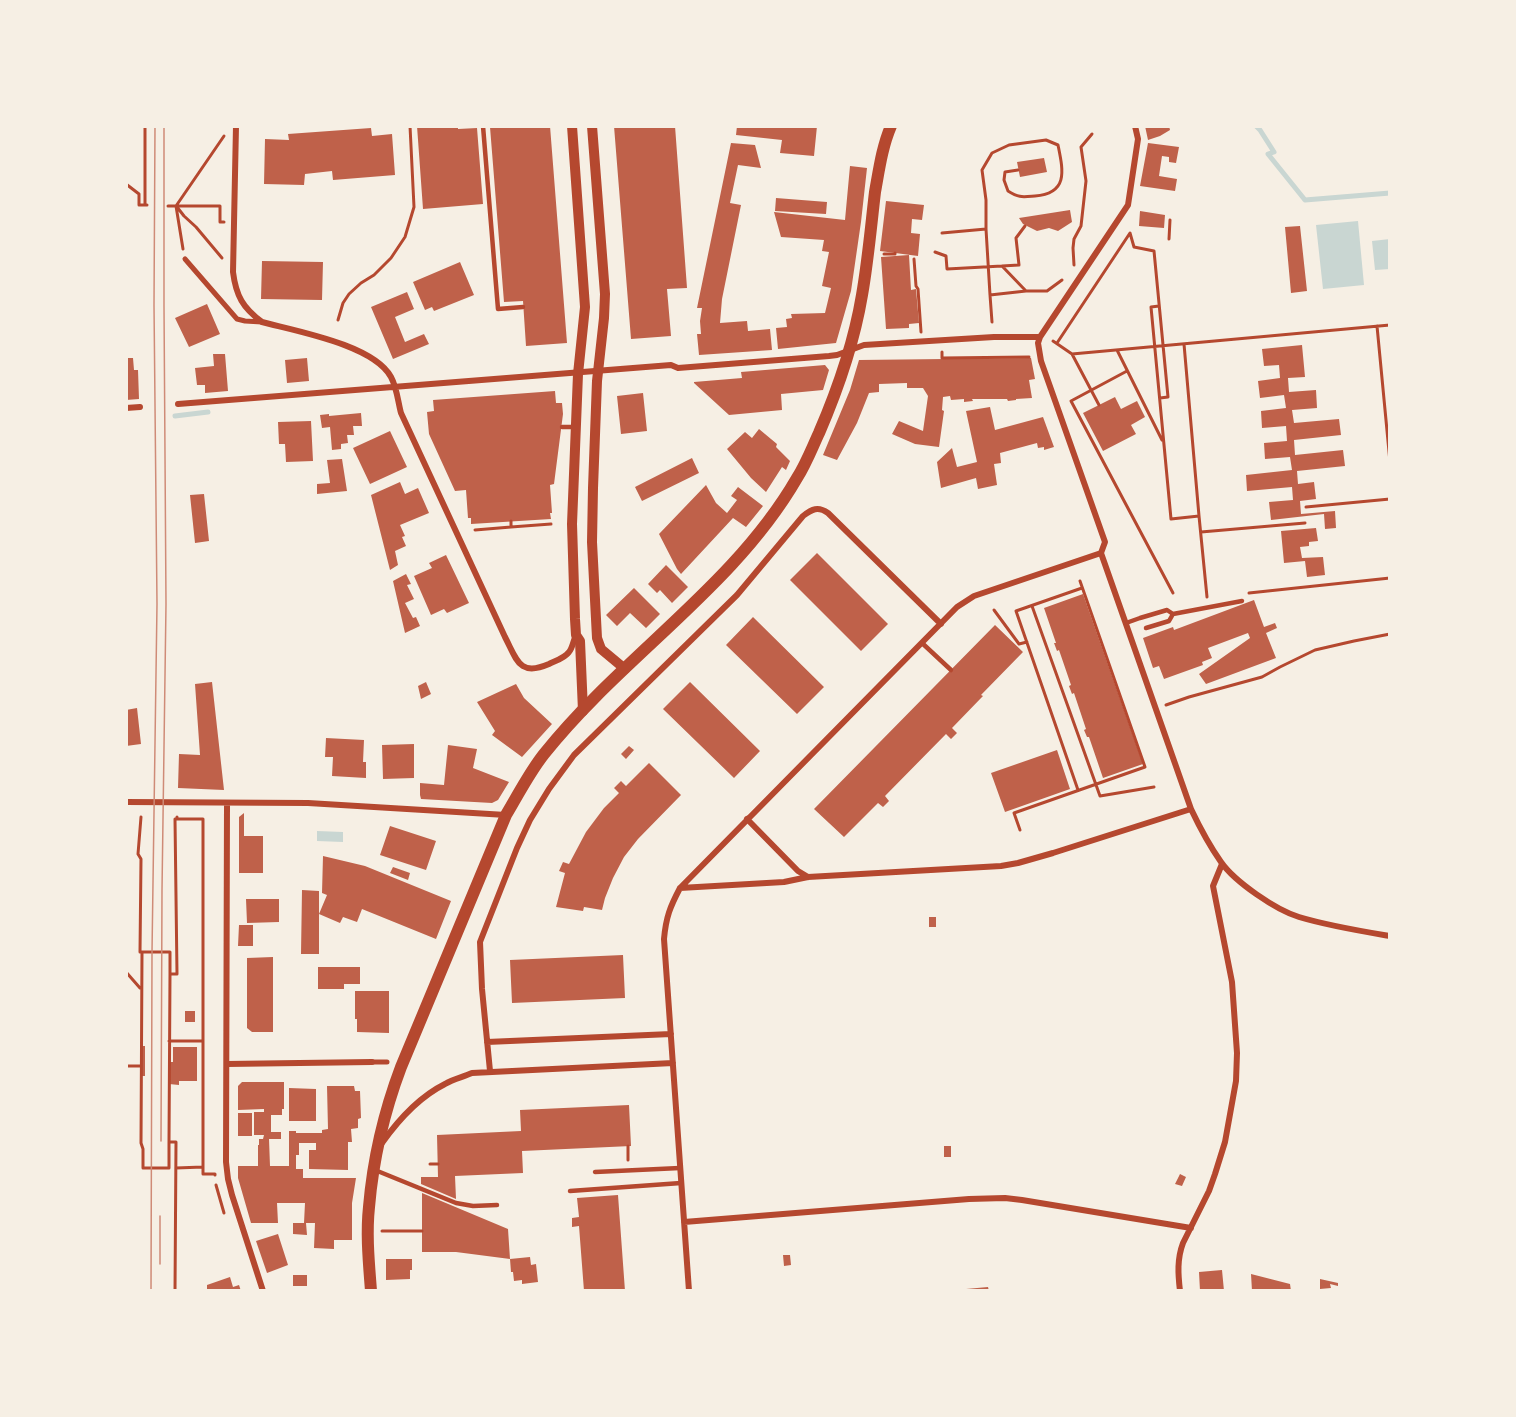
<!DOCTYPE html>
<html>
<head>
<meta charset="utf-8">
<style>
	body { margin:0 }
	#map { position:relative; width:1516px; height:1417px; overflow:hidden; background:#f6efe4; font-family:"Noto Serif",serif }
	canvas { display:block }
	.frame { position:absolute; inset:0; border:128px solid #f6efe4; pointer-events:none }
</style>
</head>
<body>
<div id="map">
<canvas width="1516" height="1417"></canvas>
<div class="frame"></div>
</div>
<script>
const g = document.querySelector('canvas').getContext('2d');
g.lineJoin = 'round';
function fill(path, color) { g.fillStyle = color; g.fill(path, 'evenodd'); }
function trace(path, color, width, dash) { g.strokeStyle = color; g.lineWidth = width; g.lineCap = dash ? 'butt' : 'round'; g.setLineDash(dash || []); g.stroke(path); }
const water = new Path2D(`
	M1358 221 1364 285 1323 289 1316 225Z
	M1390 239V269L1375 270 1372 241Z
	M317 831 343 832V842L317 841Z`);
const stream = new Path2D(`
	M1256 126 1260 130 1274 152 1268 154 1305 200 1390 193
	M175 416 208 412`);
const building = new Path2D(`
	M417 126H458V129L477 128 483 204 423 209Z
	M506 126H550L567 343 526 346 523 301 504 302 490 127Z
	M614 126H675L687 288 667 289 671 336 631 339Z
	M737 126H817L814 156 780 153 782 140 736 135Z
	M1145 126H1169L1170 130 1160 136 1148 140Z
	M371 128 372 136 392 134 395 175 333 180 332 171 305 174 304 185 264 184 265 139 289 140 288 134Z
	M731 143 755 145 761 168 738 165 730 203 741 205 722 299 720 323 747 321 748 331 770 329 772 350 699 355 697 334H701L700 321 702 308H697Z
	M1148 143 1179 147 1176 163 1169 162V157L1162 156 1159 176 1177 179 1175 191 1140 186Z
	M1044 158 1047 172 1020 177 1017 162Z
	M850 166 867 168 861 222 851 291 836 343 778 349 776 328 787 327 786 319 792 318 791 314 825 313 831 288 822 286 829 252 822 251 824 240 781 237 774 212 845 220Z
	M776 198 827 202 826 214 775 211Z
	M886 201 924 205 922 220 912 219 911 233 920 234 918 256 880 251Z
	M1070 210 1072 222 1058 231 1049 228 1037 231 1023 224 1019 218Z
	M1140 211 1165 215 1164 228 1139 226Z
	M1300 226 1307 291 1291 293 1285 227Z
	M909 255 911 290 916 289 919 323 909 324V328L886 329 881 257Z
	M262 261 323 262 322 300 261 299Z
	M460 262 474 295 434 311 432 307 425 310 413 282Z
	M407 292 414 309 395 317 405 342 424 334 429 344 393 359 371 307Z
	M207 304 220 334 189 347 175 318Z
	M1302 345 1305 377 1288 378 1289 392 1316 390 1317 408 1292 410 1294 423 1339 419 1341 435 1294 440 1295 455 1343 450 1345 466 1297 471 1298 484 1314 482 1316 499 1300 501 1301 514 1335 511 1336 528 1325 529 1324 514 1271 520 1269 502 1293 500 1292 487 1247 491 1246 475 1292 470 1290 457 1265 459 1264 443 1287 441 1286 426 1262 428 1261 411 1286 408 1284 395 1260 398 1258 381 1280 378 1279 365 1264 366 1262 349Z
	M213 354H225L228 391 205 393V385H197L195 368 214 366Z
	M126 358H133L134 370H138L139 399 126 400Z
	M307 358 309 381 287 383 285 360Z
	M1031 358 1035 379 1029 380 1032 398 1016 399V400L1008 401 1007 399H972L973 401 964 402V399L951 400 950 396 943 397 942 410 944 411 939 447 915 444 892 434 899 421 923 431 928 396 923 388H907V383L879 384V392L869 393 857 423 837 460 823 455 850 390 859 360Z
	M825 365 829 370 823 390 781 394 782 410 729 415 694 383V382L742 378 741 372Z
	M555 391 556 403H562L563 414 554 484 550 485 552 513H550L551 519 471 524V518H468L466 490 455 491 429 434 427 412 434 411 433 400Z
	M643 393 647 431 621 434 617 396Z
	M1115 397 1121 409 1137 401 1145 417 1131 425 1136 434 1103 451 1083 413Z
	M990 407 995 430 1043 417 1054 447 1044 450V447L1038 448 1037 443 1000 453 1001 463 994 464 997 485 978 489 976 478 941 488 937 462 952 448 957 467 977 462 966 411Z
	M361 413 362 426H353L354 435H347L348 443 341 444V449L332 450 330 427 322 428 320 415 329 414V416Z
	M311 421 313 461 286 462 285 444H279L278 422Z
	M759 429 777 444 776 447 790 461 786 470 782 467 766 492 751 478 727 449 745 432 752 438Z
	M390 431 407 467 370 484 353 448Z
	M692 458 699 473 642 501 635 487Z
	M342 459 347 491 317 494V484L330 483 327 460Z
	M400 482 405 494 418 488 429 513 400 525 405 536 402 537 406 546 395 551 398 565 390 570 371 495Z
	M706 485 716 503 727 513 737 500 731 496 738 487 763 506 746 527 733 518 681 574 677 569 659 534Z
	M204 494 209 541 195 543 190 495Z
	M1316 528 1318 541 1309 542V546L1300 547 1302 558 1323 557 1325 575 1307 577 1305 561 1284 563 1281 531Z
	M817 553 888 624 861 651 790 580Z
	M446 555 469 603 447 613 444 609 431 615 414 576 432 568 429 563Z
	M666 565 688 587 672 603 660 590 657 593 648 584Z
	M406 574 411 584 407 585 414 599 405 603 413 618 416 617 420 626 405 633 393 581Z
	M634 588 660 614 646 628 630 613 617 626 606 615Z
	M1083 594 1143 764 1103 778 1089 737H1087L1084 730 1086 729 1074 693 1072 694 1069 686 1071 685 1059 650 1057 651 1054 643H1056L1044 608Z
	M1254 600 1264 627 1275 623 1277 628 1266 633 1276 658 1206 684 1199 674 1250 638 1248 633 1208 648 1212 658 1202 662 1203 665 1164 679 1159 666 1153 668 1143 638 1173 627 1174 630Z
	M753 617 824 687 797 714 726 645Z
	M995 625 1023 652 981 695 983 696 952 728 957 733 951 739 946 734 885 796 889 801 883 807 878 803 844 837 814 809Z
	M212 682 224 790 178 788 179 754 200 755 195 684Z
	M426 682 431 694 421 699 418 686Z
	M690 682 760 751 734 778 663 709Z
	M516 684 524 698 552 724 522 757 492 735 495 731 477 702Z
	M137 708 141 744 126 746V710Z
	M326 738 364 740 363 762H366V778L332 776 333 757H325Z
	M414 744V778L383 779 382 745Z
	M448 745 477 749 473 768 509 782 498 800 492 803 421 799 420 795V783L444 785Z
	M629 746 634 750 626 759 621 754Z
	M1057 750 1070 789 1005 812 991 773Z
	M649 763 681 795 638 839 624 857 613 878 605 898 602 910 584 907 583 911 556 907 565 873 559 871 563 862 569 864 586 832 604 808 619 793 614 788 621 781 626 786Z
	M244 813V836H263V873H239V817Z
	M390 826 436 841 426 870 380 855Z
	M323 856 365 866 451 901 436 939 362 909 357 922 343 917 340 923 319 914 327 895 322 893Z
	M393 867 410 873 408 880 390 873Z
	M302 890 319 891V954H301Z
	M246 899H279V922L247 923Z
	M929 917H936V927H929Z
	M239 925H253V946H238Z
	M623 955 625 998 512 1003 510 960Z
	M273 957V1032H252L247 1028V958Z
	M318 967H360V984H344V989H318Z
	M355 991H389V1033L357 1032V1019H355Z
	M185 1011H195V1022H185Z
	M140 1046H145V1076H140Z
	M173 1047H197V1081H179V1085L169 1084V1062H173Z
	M242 1082H284V1109H282V1115H271V1132H281V1139H269L270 1166H289V1131H296V1133H322V1130L328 1129 327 1086H354L355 1091H360L361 1118 358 1119V1128L351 1129 352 1142H348V1170L309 1169V1150H316V1143H299V1155H296V1169H303V1178H356L352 1203V1240H334V1249L314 1248 315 1223H306L307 1235 293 1234V1223H304L305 1203H277L278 1223H251L238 1178V1166H258V1145H259V1139H263L264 1135H254V1112H264V1109L238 1110V1086Z
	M289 1088 316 1089V1121H289Z
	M629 1105 631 1146 522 1151 523 1173 455 1176 456 1199 421 1184V1177H438L437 1135 521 1131 520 1110Z
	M238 1113H252V1136H238Z
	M944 1146H951V1157H944Z
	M1180 1174 1186 1177 1182 1186 1175 1184Z
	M422 1193 508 1229 510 1259 456 1252H422Z
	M618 1195 625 1291H584L579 1226 572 1227V1218L579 1217 577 1198Z
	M278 1234 288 1265 267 1273 256 1241Z
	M783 1255H790L791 1265 784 1266Z
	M530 1257 531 1265 536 1264 538 1282 522 1284V1280L514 1281 513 1272H511L510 1259Z
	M386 1259H412V1270H410V1279L386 1280Z
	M1222 1270 1224 1291H1200L1199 1272Z
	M1251 1274 1290 1284 1291 1291H1252Z
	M293 1275H307V1286H293Z
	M230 1277 233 1287 239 1285 241 1291H207V1285Z
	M1320 1279 1338 1283V1286L1330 1284 1331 1288 1320 1289Z
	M988 1287 989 1291H966V1289Z`);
const path = new Path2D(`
	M126 184 139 194V205H147
	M145 205V126
	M168 206H220V222H224
	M177 207 184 216 196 227 222 258
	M942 233 986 229
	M1169 239 1170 220
	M183 249 176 206 224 136
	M935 252 946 256 947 269 1002 266 1026 291H1047L1062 280
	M884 254H895V253
	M914 259 916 286 918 289 921 332
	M1074 265 1073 248 1074 239 1081 226 1086 181 1081 147 1092 134
	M1002 266 1019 265 1016 238 1025 226
	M990 295 986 229V200L982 170 992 153 1009 145 1046 140 1058 145C1063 170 1069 193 1035 196 1022 197 1019 198 1008 191L1004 180 1005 172 1018 170
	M1159 306 1151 307 1171 519 1199 516 1184 344
	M338 320 343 303 349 294 361 283 374 275 391 258 405 237 414 207 410 126
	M992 322 990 295 1026 291
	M1377 326 1390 462
	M1053 341 1072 354 1390 325
	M1057 343 1130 233 1134 247 1154 251 1168 397 1160 398
	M1117 350 1162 440
	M942 352V358L1029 357
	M1072 354 1099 405
	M1127 371 1071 401 1173 593
	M1306 507 1390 499
	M1199 516 1207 597
	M511 521V527L551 524
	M475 530 511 527
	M1201 532 1305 523
	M1249 593 1390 578
	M1032 606 1100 796 1154 787
	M994 610 1019 644 1027 642
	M1166 705 1189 697 1262 677 1280 667 1315 650 1354 641 1390 634
	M1078 790 1016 611 1082 588
	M141 817 138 854 141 859 140 952H170V974
	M177 817V819H203V1174H215V1175
	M1020 830 1014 813 1145 767 1080 581
	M142 952 141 1143 143 1149V1168H169V1142
	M126 972 140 988
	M169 1041H203
	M127 1066H141
	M628 1146V1160
	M430 1164H438
	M176 1168 203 1167
	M216 1185 224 1213
	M382 1231H422
	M175 1291 176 1142H169L170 974H177L175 819H177`);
const service = new Path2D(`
	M483 126 498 309 523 307
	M562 427H576
	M1126 623 1140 618 1167 610 1173 614 1242 601
	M1146 628 1169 621 1173 614
	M922 643 951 670
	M375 1170 456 1203 473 1206 497 1205
	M595 1172 680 1168
	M570 1191 681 1183`);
const pedestrian = new Path2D(`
	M185 259 237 319 245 321 262 322
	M372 1062H387`);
const minor = new Path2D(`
	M236 126 233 272C236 296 243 308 262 322 296 331 374 345 391 377 397 388 398 402 401 413L505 637C517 660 519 677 549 664 555 661 565 658 569 652 573 647 573 641 576 635
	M1135 126 1138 139 1128 205 1040 337 1038 343 1041 361 1105 542 1101 553 1191 809C1200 828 1209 845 1221 862 1235 882 1276 910 1299 917 1329 926 1360 931 1390 936
	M178 404 671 365 678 368 829 356 837 355 864 345 994 337H1040
	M126 408 140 407
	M126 802 308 803 506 815
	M227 803 226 1162 228 1179 232 1195 263 1291
	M747 819 798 871 808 877
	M680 888 784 882 808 877 1001 866 1018 863 1053 853 1191 809
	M487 1042 671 1034
	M227 1064 372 1062
	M490 1071 482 989 480 942 517 848 530 820 549 789 574 755 737 595 803 516C812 509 818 506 828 513L941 624
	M382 1143C399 1119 419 1097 445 1084 453 1079 463 1077 472 1073L673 1063
	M684 1222 969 1199 1005 1198 1022 1200 1191 1228
	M689 1291 664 939C666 917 670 907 680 888L957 607 974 596 1101 553
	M1180 1291C1178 1274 1177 1259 1183 1243L1209 1191 1215 1174 1225 1142 1236 1081 1237 1053 1232 982 1213 886 1222 864`);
const tertiary = new Path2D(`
	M572 126 585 307 578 374 572 524 575 619 576 635 580 641 583 711
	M592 126 605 294 604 318 597 381 593 488 592 542 597 638 601 649 625 669`);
const secondary = new Path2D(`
	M371 1291C369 1264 366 1235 369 1207 373 1160 384 1112 401 1067L506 815C518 795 529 773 544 754 622 656 734 587 797 478 806 464 812 448 819 433 838 389 854 343 862 295 868 261 871 226 875 192 879 170 882 147 891 126`);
const tram = new Path2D(`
	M161 1141 162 890 166 604 164 306V126
	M160 1264V1216
	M151 1291 152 952 157 604 154 305 155 126`);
fill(water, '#c9d6d2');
trace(stream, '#c9d6d2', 5);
fill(building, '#bf614a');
trace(path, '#b5482f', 3);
trace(service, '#b5482f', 4.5);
trace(pedestrian, '#b5482f', 5);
trace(minor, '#b5482f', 6);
trace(tertiary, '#b5482f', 10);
trace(secondary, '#b5482f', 12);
trace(tram, '#cf8b77', 1.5);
</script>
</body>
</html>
